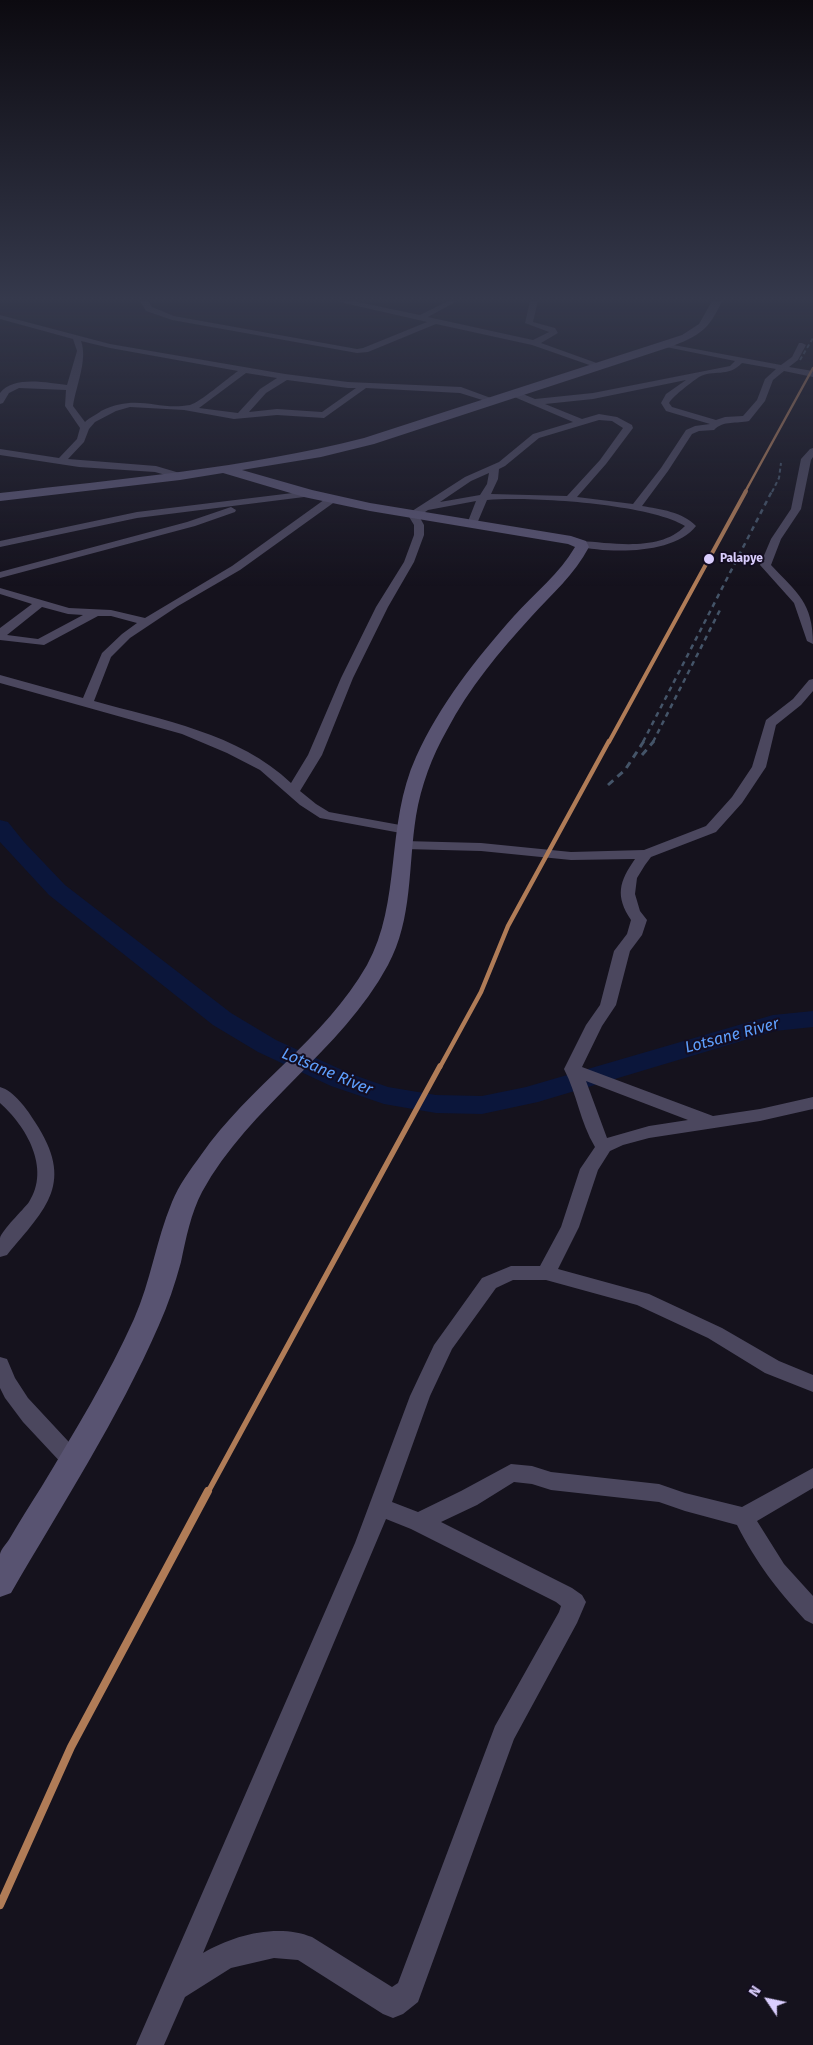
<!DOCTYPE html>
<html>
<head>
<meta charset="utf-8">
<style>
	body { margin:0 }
	#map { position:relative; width:813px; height:2045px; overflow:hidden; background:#15121d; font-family:"Fira Sans",sans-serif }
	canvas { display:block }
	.north { position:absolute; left:743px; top:1975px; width:50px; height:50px; -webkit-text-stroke:4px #130d21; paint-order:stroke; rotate:304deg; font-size:14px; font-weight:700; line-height:20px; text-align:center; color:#dacefe }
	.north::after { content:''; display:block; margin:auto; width:18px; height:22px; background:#dacefe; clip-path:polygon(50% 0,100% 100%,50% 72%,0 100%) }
</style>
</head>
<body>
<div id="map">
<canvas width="813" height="2045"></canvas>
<div class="north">N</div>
</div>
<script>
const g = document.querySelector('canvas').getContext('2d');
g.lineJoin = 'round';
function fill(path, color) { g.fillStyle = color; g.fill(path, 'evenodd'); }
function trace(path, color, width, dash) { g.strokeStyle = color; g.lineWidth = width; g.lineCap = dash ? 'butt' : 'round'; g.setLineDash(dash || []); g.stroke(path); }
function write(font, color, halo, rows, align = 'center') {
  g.font = font + ' "Fira Sans",sans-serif'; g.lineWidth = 4; g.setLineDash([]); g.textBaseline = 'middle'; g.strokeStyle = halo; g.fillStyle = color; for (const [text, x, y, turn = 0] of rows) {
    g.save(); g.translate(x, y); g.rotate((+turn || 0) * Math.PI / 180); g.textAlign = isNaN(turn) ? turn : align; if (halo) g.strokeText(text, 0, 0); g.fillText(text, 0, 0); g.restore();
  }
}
const river = new Path2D(`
	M0 820 8 822 24 842 65 885 231 1013 276 1040 351 1074 388 1087 436 1095 482 1096 526 1087 773 1015 813 1011V1027L775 1031 538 1102 482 1114 436 1113 384 1104 331 1086 258 1052 213 1025 49 895 0 842Z`);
const street = new Path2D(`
	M140 301H148L152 307 174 316 357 349 363 348 427 322 344 303 340 301H353L420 315 448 301H457L428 317 533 340 549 332 525 323 530 301H538L533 322 555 328 558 333 541 343 605 366 598 368 532 345 436 324 368 352 357 353 172 320 146 311Z
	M0 315 110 344 285 374 348 382 461 387 499 401 495 404 460 393 366 388 324 418 277 415 234 419 184 410 130 407 116 411 95 422 89 429 84 442 68 459 156 466 183 474V478L180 479 155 472 79 467 0 455V449L59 458 77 439 80 428 65 406 66 390 19 388 9 393 3 403 0 404V393C13 375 49 383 67 385L77 351 73 339 0 319ZM81 341 110 348 238 371C228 378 199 403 190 405 156 411 138 393 101 411 96 415 90 417 85 422L73 406C76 386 88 359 81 341ZM246 373 277 378 260 389 238 413 199 408ZM287 380 348 388H356L322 412 277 409 249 412 266 393Z
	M663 343 781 365 792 357 799 343H802L806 345 798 360 789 367 813 371V377L784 371 773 380 765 401 749 421C736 424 724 420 714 430L699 431 692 434 668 471 642 506C660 509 683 512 696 526 675 554 610 554 577 546L576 544 581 541C613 543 660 552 685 526 650 504 530 496 487 500L476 526 472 527 467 524 476 501 428 510 419 516 424 525V535L414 562 388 607 353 678 322 755 300 791 316 804 329 812 411 827 413 830 411 833 406 834 320 818 300 805 260 770 227 753 182 734 0 683V675L83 698 102 653 122 634 137 623 111 616H98L44 645 0 640V628L32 604 0 594V588L69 608 111 610 145 618 232 566 328 497H336V501L240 570 178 606 130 638 111 657 94 701C161 720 239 733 291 783L308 755 341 678 376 607 404 562 414 535V525L408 515 409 513 465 477 499 462 533 434 573 422 512 396V392H518L535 399 593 393 730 366 735 361 666 347H663ZM742 363 776 369 765 379 757 400 743 416 725 417 716 420 672 407 669 403C674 395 692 382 699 377 713 369 728 378 742 363ZM686 380 666 394 661 403 666 411 710 424 695 426 686 430 661 468 633 504 577 497 606 464 633 428 632 425 617 417 599 414 582 419 545 404 593 399ZM599 420 612 421 623 428 600 460 567 496 491 494 498 479 499 469 505 466 539 438ZM489 473 487 484 480 495 440 502 471 481ZM42 607 68 614 83 615 38 639 7 635Z
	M813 448V457L811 460 801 509 781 539 771 565C797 593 813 602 813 644L807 641 794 603 760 565 771 539 791 509 801 459 810 449Z
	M309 491 314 494 312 496 137 518 0 547V541L137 512Z
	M231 507 236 510 235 512 195 526 0 578V572L187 522Z
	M813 679V691L801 705 776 725 766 767 742 803 716 832 651 857 645 865 637 878 635 894 640 911 647 920 642 935 630 951 616 1005 602 1026 582 1067 713 1116 760 1109 813 1097V1109L760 1121 649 1138 623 1145 610 1151 598 1170 579 1227 558 1269 649 1294 722 1328 779 1361 813 1375V1392L765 1373 708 1338 637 1305 546 1280H513L496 1288 452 1349 430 1396 392 1502 418 1512 461 1491 511 1464 532 1466 551 1472 659 1484 685 1493 742 1507 813 1468V1488L757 1521 784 1564 813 1596V1624L805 1620C776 1588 757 1564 737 1525L685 1511 659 1502 551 1490 532 1484 514 1482 477 1505 441 1522 572 1588 582 1595 586 1602 577 1623 514 1739 418 2002 403 2014 393 2018 383 2014 298 1960 274 1958 231 1968 185 1997 164 2045H136L355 1543 410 1396 434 1345 482 1278 511 1266H540L561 1227 580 1169 595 1147C580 1122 577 1094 564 1069L586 1025 600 1005 614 951 627 934 631 920C615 896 619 882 635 859L571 860 481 851 404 849 399 848 397 845 399 842 404 841 481 843 571 852 644 850 706 826 732 797 752 767 766 720 793 699 809 680ZM586 1081 688 1120 649 1126 607 1138ZM386 1519 411 1529 556 1602 561 1606 559 1612 495 1726 398 1983 392 1987 312 1937C278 1923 233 1935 203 1953Z
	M0 1087C14 1091 27 1109 35 1122 75 1183 47 1207 7 1255L0 1257C0 1252 0 1243 0 1238 2 1230 23 1210 29 1202 51 1168 26 1126 0 1103Z
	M0 1357 7 1359 15 1378 28 1398 81 1455 84 1461 81 1467 73 1470 65 1467 23 1422 5 1398 0 1388Z`);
const secondary = new Path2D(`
	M712 301H722C709 330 699 336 670 347L374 444 321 457 242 470 312 490 370 503 571 536 586 541 589 547C575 574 551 595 531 617 499 652 469 688 447 730 432 756 421 786 416 816 408 866 413 919 388 965 341 1052 250 1105 202 1192 191 1213 186 1238 181 1262 175 1284 168 1305 159 1325 118 1419 62 1505 11 1593L0 1597C0 1586 0 1565 0 1554 1 1549 7 1543 10 1538 20 1521 31 1503 42 1486 75 1431 108 1377 134 1319 151 1281 156 1240 172 1202 179 1185 190 1170 201 1155 249 1086 325 1039 367 965 402 902 385 825 416 757 440 704 476 659 514 616 534 594 560 573 575 547L568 544 370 511 304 497 223 473 180 480 0 501V493C122 479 245 468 364 438L682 335 699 324Z`);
const railFar2 = new Path2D(`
	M800 360 813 338
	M772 492 779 478 781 463`);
const railFar1 = new Path2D(`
	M643 742 772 491
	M653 742 721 608`);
const rail = new Path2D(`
	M642 755 654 741
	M608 785 625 770 644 741`);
const rail1Far4 = new Path2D(`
	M745 492 813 368`);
const rail1Far3 = new Path2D(`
	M609 742 746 491`);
const rail1Far2 = new Path2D(`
	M440 1067 481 992 508 926 609 741`);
const rail1Far1 = new Path2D(`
	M208 1492 440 1066`);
const rail1 = new Path2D(`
	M0 1905 71 1747 208 1491`);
const markers = [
	[709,559,6,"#dacefe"]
];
const farStopnames = [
	["Palapye",720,559]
];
const waterNames = [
	["Lotsane River",732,1036,-15],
	["Lotsane River",327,1072,23]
];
fill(river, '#0b163b');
fill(street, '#4b475e');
fill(secondary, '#585371');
trace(railFar2, '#445468', 2, [4, 3]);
trace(railFar1, '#445468', 2.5, [5, 4.5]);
trace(rail, '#445468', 3, [7, 5.5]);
trace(rail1Far4, '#b07c57', 2.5);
trace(rail1Far3, '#b07c57', 4);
trace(rail1Far2, '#b07c57', 4.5);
trace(rail1Far1, '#b07c57', 5.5);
trace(rail1, '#b07c57', 8);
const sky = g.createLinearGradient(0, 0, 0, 587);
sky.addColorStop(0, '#0c0a10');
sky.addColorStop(0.51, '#35394c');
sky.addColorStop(1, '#35394c00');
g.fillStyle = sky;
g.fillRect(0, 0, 813, 587);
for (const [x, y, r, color] of markers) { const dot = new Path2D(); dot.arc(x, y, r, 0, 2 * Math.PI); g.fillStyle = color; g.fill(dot); trace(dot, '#130d21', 2); }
write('bold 12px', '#dacefe', '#130d21', farStopnames, 'left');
write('italic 16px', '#5e9ffd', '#130d21', waterNames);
</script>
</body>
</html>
